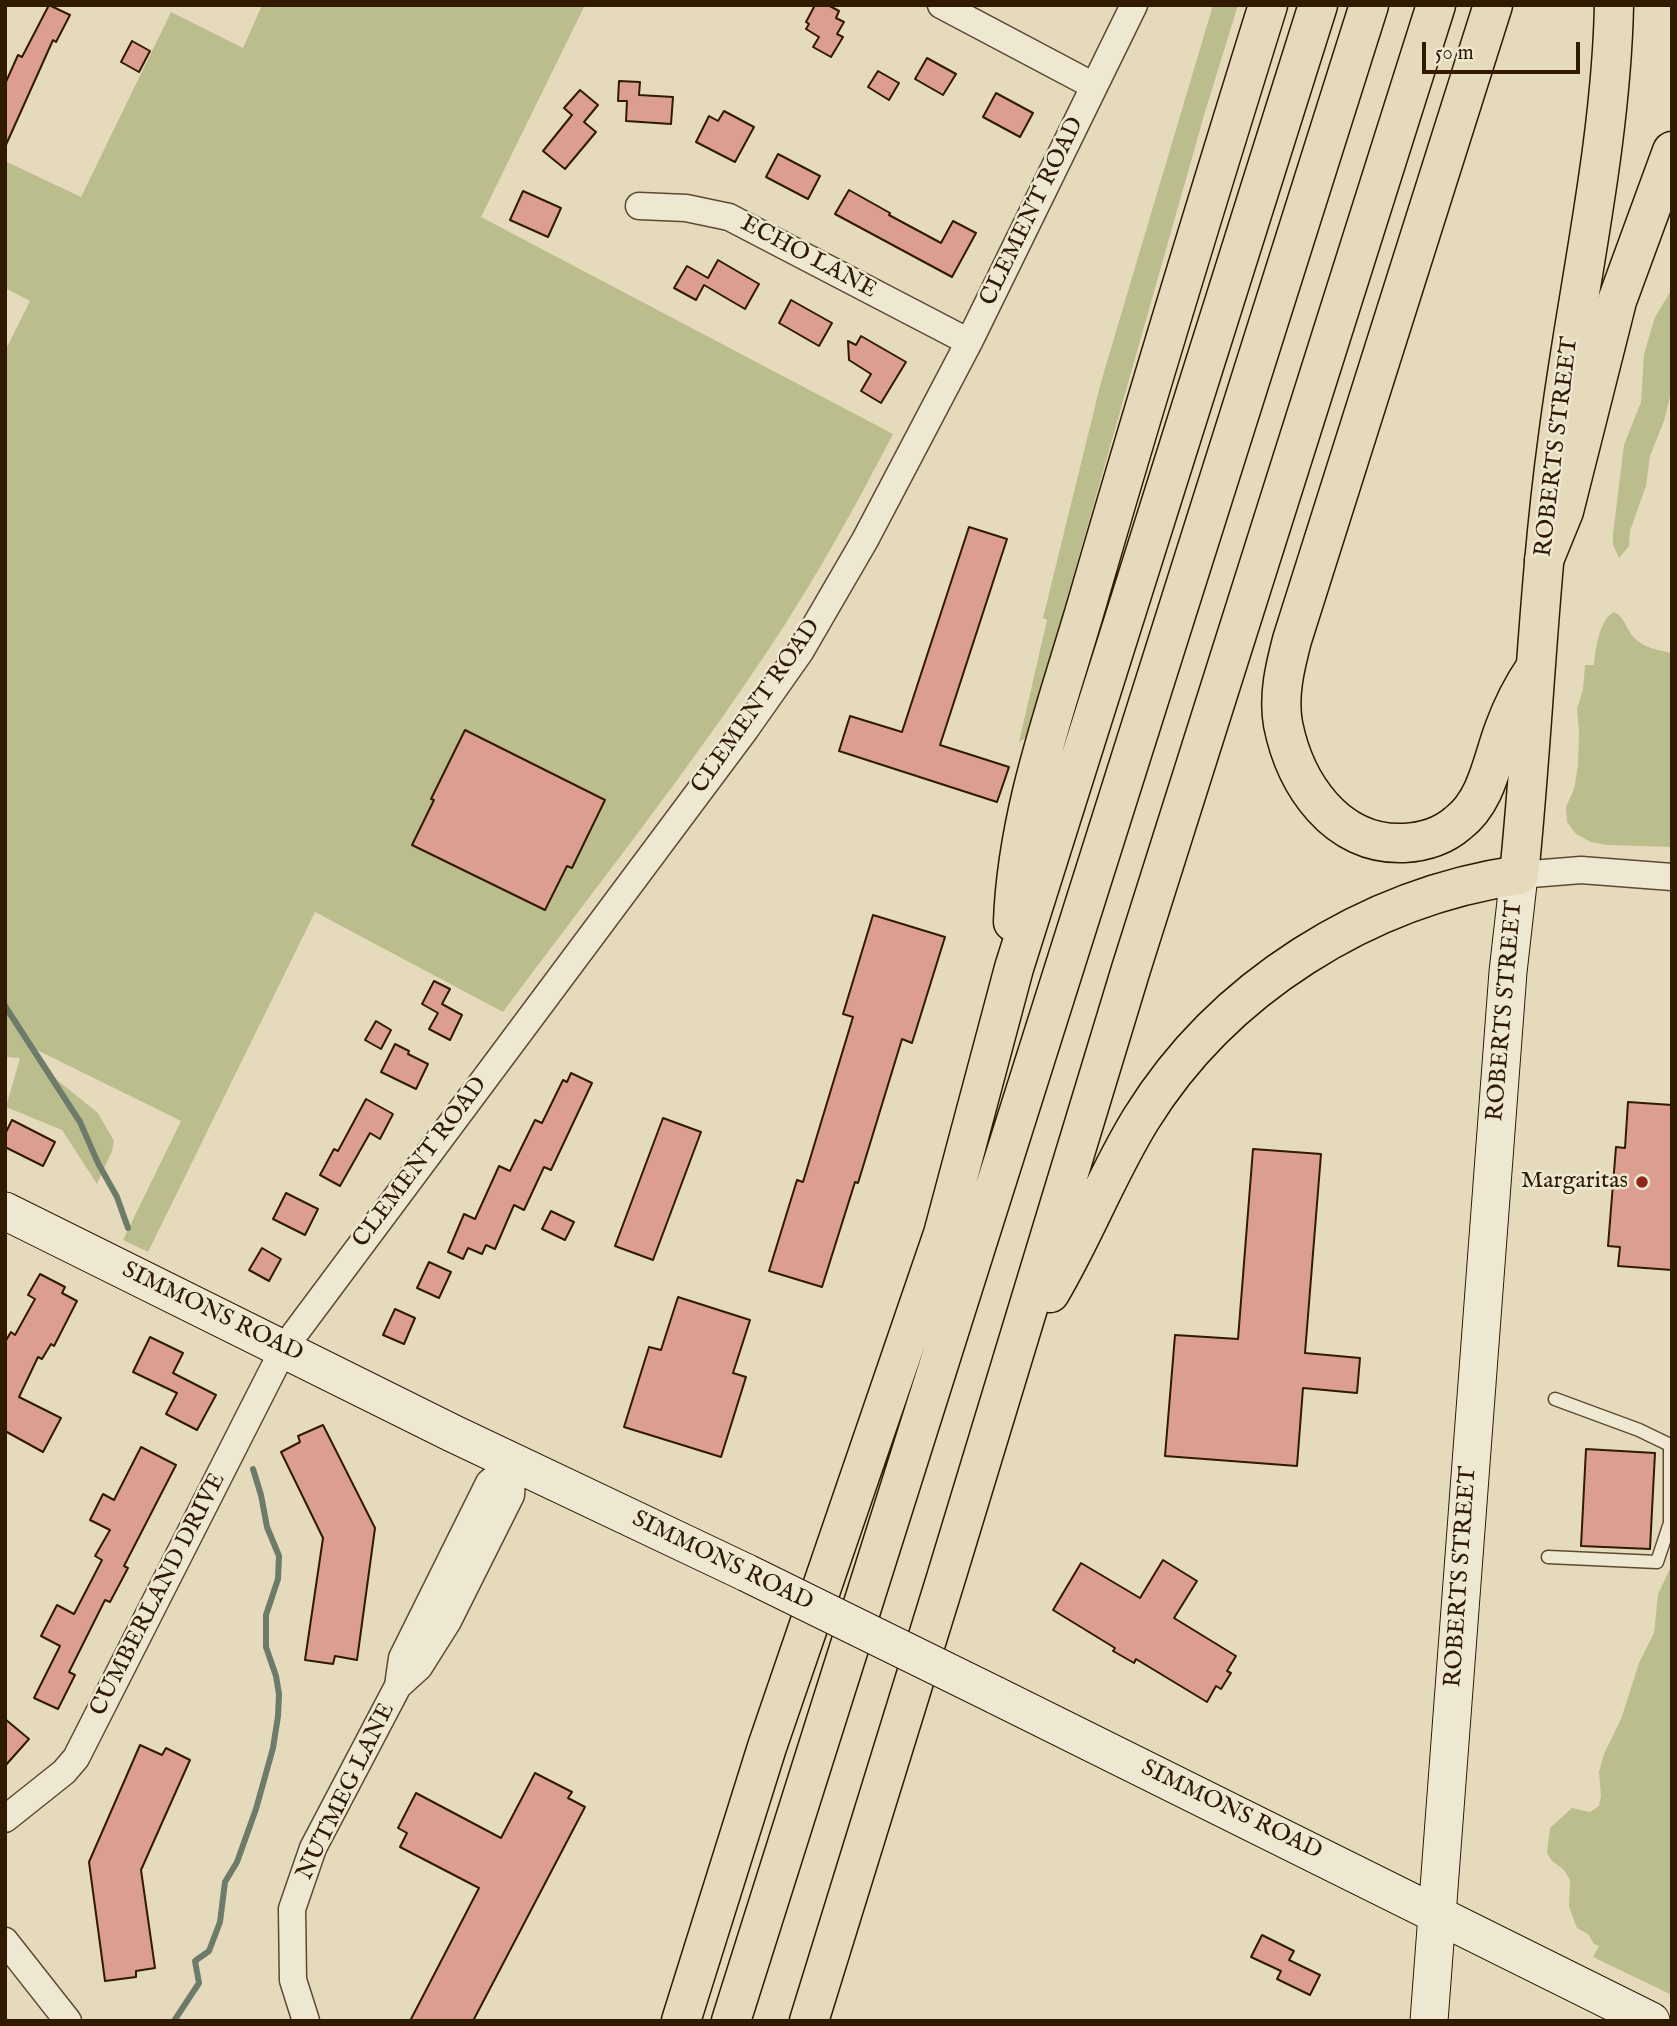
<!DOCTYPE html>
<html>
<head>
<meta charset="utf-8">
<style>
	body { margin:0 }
	#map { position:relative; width:1677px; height:2026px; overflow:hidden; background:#e5dbbc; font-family:"IM FELL English",serif }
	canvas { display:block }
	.frame { position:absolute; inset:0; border:7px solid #301a02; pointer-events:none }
	.scale { position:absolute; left:1422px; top:42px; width:158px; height:32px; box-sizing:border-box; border:4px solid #301a02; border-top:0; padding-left:9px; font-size:21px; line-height:24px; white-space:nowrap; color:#301a02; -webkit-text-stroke:5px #eee8d3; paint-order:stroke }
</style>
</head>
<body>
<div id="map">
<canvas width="1677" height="2026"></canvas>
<div class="frame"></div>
<div class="scale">50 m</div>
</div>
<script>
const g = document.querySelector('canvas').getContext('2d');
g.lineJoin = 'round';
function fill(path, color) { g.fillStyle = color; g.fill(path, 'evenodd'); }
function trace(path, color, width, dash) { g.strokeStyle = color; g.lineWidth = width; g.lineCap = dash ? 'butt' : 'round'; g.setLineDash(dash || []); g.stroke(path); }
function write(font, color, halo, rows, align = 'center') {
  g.font = font + ' "IM FELL English",serif'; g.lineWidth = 5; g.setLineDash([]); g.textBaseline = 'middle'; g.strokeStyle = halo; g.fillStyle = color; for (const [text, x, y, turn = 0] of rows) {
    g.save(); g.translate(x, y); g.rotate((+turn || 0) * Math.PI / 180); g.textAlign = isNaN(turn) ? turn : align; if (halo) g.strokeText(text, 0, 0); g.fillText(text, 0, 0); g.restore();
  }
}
const green = new Path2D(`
	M262 5H580L584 7 481 217 893 434C855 507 815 580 769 649 686 774 592 892 503 1012L315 912 148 1252 123 1240 181 1121 37 1050 57 1080 98 1113 114 1141 112 1151 97 1184 62 1130 6 1107 20 1058 5 1057V351L30 301 5 288V161L81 197 171 12 243 48Z
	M1213 5H1238L1205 112 1028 736 1019 742 1047 620 1043 618 1101 382Z
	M1672 289V388L1664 421 1650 456 1646 486 1630 531 1629 546 1619 558 1613 545V534L1624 445 1641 402 1644 354 1655 317Z
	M1614 612C1624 617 1625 625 1631 634 1640 647 1657 650 1672 653V847L1607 845 1591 842 1576 834 1567 822 1566 807 1574 789 1578 765 1579 732 1577 709 1583 689 1585 665H1594C1595 650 1600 618 1614 612Z
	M1672 1565V1995L1593 1957 1599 1946 1594 1944 1588 1934 1577 1928 1569 1907 1570 1880 1564 1870 1551 1860 1547 1853 1550 1828 1572 1808 1590 1812 1599 1806 1601 1796 1599 1772 1604 1754 1621 1719 1639 1663 1654 1633 1658 1594Z`);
const stream = new Path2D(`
	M5 1006 80 1122 98 1163 117 1197 128 1228
	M174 2021 199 1983 195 1961 209 1951 220 1922 225 1882 237 1862 256 1809 273 1748 278 1716 279 1694 276 1676 266 1647V1615L278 1579 279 1556 267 1527 261 1495 253 1469`);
const building = new Path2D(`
	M49 5 70 15 56 42 53 40 5 147V84L18 55 22 57Z
	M815 5H828L839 11 836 18 844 22 837 34 843 37 831 57 813 47 819 37 806 29 809 24 806 22Z
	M132 41 150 51 139 72 121 62Z
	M927 58 956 74 943 95 915 79Z
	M878 71 899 83 889 100 868 87Z
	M619 81 640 82 639 95 673 97 671 124 626 121 627 101H618Z
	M580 90 598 105 584 122 596 132 565 169 543 151 572 115 564 108Z
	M996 93 1033 113 1020 137 983 117Z
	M724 111 754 127 735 162 696 142 709 116 718 121Z
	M778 154 820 176 808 199 766 177Z
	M849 190 890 213 889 215 941 243 953 221 976 233 952 277 835 214Z
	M523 191 561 208 548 237 510 220Z
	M718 260 759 284 745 309 704 285 696 300 674 288 687 266 708 278Z
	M791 300 832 323 819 346 779 323Z
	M861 336 906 362 881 403 861 391 871 374 849 360 848 341 856 345Z
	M969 527 1007 539 940 745 1009 767 997 802 839 751 850 716 902 732Z
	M465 730 605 800 572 868 567 866 545 910 412 845 434 800 431 799Z
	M873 915 945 937 912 1043 902 1039 858 1183 855 1182 822 1287 769 1271 797 1180 803 1182 853 1017 843 1014Z
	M434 981 450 989 442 1004 462 1015 450 1040 429 1029 438 1013 422 1004Z
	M376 1021 391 1030 381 1049 365 1040Z
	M395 1044 409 1051 408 1054 428 1064 416 1089 381 1072Z
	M571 1073 592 1083 551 1170 544 1167 524 1210 514 1205 495 1249 486 1245 482 1254 468 1248 463 1259 448 1252 464 1214 475 1219 499 1166 510 1171 535 1120 542 1123 563 1080 567 1082Z
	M366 1099 393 1114 380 1139 370 1133 340 1186 320 1175 334 1149 338 1151Z
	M1628 1102 1672 1105V1270L1618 1266 1620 1247 1608 1246 1616 1147 1625 1148Z
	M663 1118 701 1132 653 1260 615 1246Z
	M12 1120 55 1142 43 1166 5 1147V1134Z
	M1253 1149 1321 1154 1305 1353 1360 1358 1357 1393 1303 1388 1297 1466 1165 1456 1175 1335 1238 1339Z
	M286 1193 318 1209 305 1235 273 1219Z
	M551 1211 574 1222 565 1240 542 1229Z
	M262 1248 281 1259 269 1281 249 1270Z
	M429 1262 451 1272 439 1298 417 1288Z
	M40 1274 65 1287 62 1293 77 1301 54 1346 51 1344 42 1359 38 1357 19 1397 61 1418 43 1452 5 1431V1342L11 1332 15 1335 35 1299 28 1295Z
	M678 1297 750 1320 733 1373 746 1377 721 1457 624 1427 649 1347 661 1350Z
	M395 1309 415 1318 404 1344 383 1335Z
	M150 1337 183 1353 173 1373 216 1395 197 1430 166 1414 177 1393 133 1372Z
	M323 1425 375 1528 357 1660 335 1656 333 1664 305 1660 323 1538 281 1452 300 1442 298 1436Z
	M141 1447 176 1465 124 1566 128 1568 110 1602 105 1600 69 1672 75 1675 58 1709 34 1698 60 1646 41 1636 57 1605 74 1614 102 1560 95 1556 110 1530 90 1520 103 1494 114 1500Z
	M1586 1449 1655 1453 1650 1549 1581 1546Z
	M1163 1560 1197 1581 1174 1618 1236 1656 1227 1671 1231 1673 1221 1689 1216 1686 1207 1702 1136 1659 1134 1663 1113 1651 1115 1648 1053 1610 1081 1563 1140 1598Z
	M5 1719 29 1739 5 1766Z
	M140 1745 162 1755 166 1748 190 1760 141 1870 155 1968 136 1971V1977L105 1981 89 1862Z
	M535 1773 572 1792 568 1798 585 1807 473 2021H410L479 1888 400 1847 407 1833 398 1828 416 1793 501 1838Z
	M1262 1935 1294 1951 1289 1960 1320 1975 1310 1995 1277 1979 1281 1971 1251 1957Z`);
const lane = new Path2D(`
	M1548 1557 1657 1562 1670 1523V1445L1639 1430 1555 1399`);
const street = new Path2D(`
	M941 5 1094 86
	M639 206 686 208 729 217 969 342
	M1519 875 1581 870 1672 877
	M398 1686 419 1667 448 1621 511 1495 513 1462
	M5 1819 64 1772 76 1758 284 1348 745 730 800 652 865 540 969 342 1134 5
	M5 1941 68 2021
	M306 2021 293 1980 292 1909 313 1848 398 1686 402 1658 489 1483 513 1462`);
const secondary = new Path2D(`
	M5 1211 452 1433 747 1573
	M995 1695 1651 2021
	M1429 2021 1508 972 1519 875`);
const primary = new Path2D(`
	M1519 875C1534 729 1538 582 1558 437 1576 295 1611 148 1614 5`);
const highway = new Path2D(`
	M1493 5 1292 640C1285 667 1278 695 1283 724 1295 784 1336 846 1404 843 1424 842 1443 836 1458 823 1487 801 1492 761 1504 729 1512 707 1522 687 1535 668
	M1544 560 1564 511 1617 301 1672 151
	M1013 922C1017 809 1059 701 1090 593 1147 396 1207 201 1268 5
	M1050 1293C1084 1236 1107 1174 1141 1119 1222 988 1367 897 1519 875
	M681 2021 767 1747 943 1234 1014 968 1318 5
	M731 2021 1369 5
	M809 2021 946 1578 1131 969 1436 5`);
const secondaryBridge = new Path2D(`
	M747 1573 995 1695`);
const markers = [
	[1642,1182,7,"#8f2418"]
];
const streetNames = [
	["CLEMENT ROAD",1033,212,-64],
	["ECHO LANE",808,258,28],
	["ROBERTS STREET",1558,447,-83],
	["CLEMENT ROAD",757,707,-55],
	["ROBERTS STREET",1506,1011,-85],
	["CLEMENT ROAD",421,1163,-53],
	["SIMMONS ROAD",212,1313,26],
	["SIMMONS ROAD",722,1562,26],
	["ROBERTS STREET",1462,1577,-86],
	["CUMBERLAND DRIVE",159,1595,-63],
	["NUTMEG LANE",347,1792,-64],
	["SIMMONS ROAD",1231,1811,26]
];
const poiNames = [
	["Margaritas",1628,1182]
];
fill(green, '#bbbe8c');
trace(stream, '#6d7b6a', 6);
fill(building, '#db9e90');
trace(building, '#301a02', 2);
trace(lane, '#5d4a30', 15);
trace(street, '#5d4a30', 29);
trace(secondary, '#301a02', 39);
trace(primary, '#301a02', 41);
trace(highway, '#301a02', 41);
trace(lane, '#eee8d3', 12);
trace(street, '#eee8d3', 26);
trace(secondary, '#eee8d3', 37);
trace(primary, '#e5dbbc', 38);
trace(highway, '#e5dbbc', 38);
trace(secondaryBridge, '#301a02', 39, []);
trace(secondaryBridge, '#eee8d3', 37);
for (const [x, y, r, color] of markers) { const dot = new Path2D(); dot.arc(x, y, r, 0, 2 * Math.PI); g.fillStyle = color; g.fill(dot); trace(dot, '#eee8d3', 2.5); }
write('24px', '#301a02', '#eee8d3', streetNames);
write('24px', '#301a02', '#eee8d3', poiNames, 'right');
</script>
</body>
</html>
